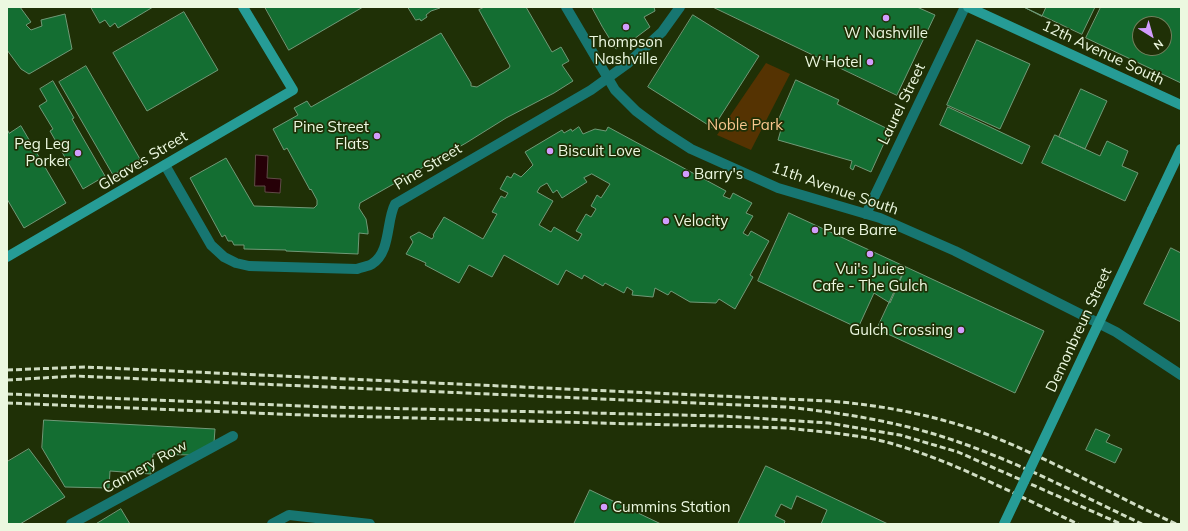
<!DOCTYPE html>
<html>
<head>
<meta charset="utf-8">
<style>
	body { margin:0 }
	#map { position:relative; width:1188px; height:531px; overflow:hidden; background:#1f3006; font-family:Mulish,sans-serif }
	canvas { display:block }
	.frame { position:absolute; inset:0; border:8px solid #ecf8e0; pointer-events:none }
	.north { position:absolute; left:1132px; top:16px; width:40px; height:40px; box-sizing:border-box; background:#1f3006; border:1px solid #71805d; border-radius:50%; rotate:143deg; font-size:11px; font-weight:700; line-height:16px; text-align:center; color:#ecf8e0 }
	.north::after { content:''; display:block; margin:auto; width:14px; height:18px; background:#d29cfd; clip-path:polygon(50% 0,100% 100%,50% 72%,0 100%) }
</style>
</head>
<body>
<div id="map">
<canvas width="1188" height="531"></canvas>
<div class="frame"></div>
<div class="north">N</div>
</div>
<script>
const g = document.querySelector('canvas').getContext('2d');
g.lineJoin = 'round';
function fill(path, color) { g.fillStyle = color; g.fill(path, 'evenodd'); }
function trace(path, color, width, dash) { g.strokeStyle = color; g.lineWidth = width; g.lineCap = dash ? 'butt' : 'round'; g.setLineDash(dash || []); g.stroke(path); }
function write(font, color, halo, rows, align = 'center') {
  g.font = font + ' Mulish,sans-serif'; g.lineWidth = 3.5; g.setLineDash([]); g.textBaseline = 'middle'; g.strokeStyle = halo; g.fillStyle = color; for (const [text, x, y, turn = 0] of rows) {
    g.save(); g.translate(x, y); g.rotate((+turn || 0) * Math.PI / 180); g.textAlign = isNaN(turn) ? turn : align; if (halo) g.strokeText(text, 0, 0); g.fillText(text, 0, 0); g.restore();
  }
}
const green = new Path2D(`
	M766 63 790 74 751 150 717 135Z`);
const water = new Path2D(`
	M256 155 268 156 267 178 281 179 280 193 265 192V186H255Z`);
const building = new Path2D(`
	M7 7H20L31 22 26 25 31 30 42 26 41 20 65 14 72 49 29 74 21 69 7 50Z
	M91 7H153L118 28 115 23 110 27 105 20 100 23Z
	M265 7H363L289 50Z
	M408 7H439L440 8 431 11 426 15 427 17 421 21 420 19 416 20Z
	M485 7H526L552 52 561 47 569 61 562 65 573 81 554 93 506 118 466 143 360 203 359 208 366 219 368 231V234L359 233 358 254 286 251V250L244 249V245H234L232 241H228L225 235 222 237 190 178 226 158 254 206 314 208 317 205V200L311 189 310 190 287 148 284 150 273 129 298 115 294 108 307 101 311 107 441 33 471 83V86L477 87 509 68 510 66 479 10Z
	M592 7H654L655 11 644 17 650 27 626 45 625 43 616 49 603 28Z
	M713 7H917L935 15 897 95Z
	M1024 7H1095L1082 34Z
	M1024 7H1046L1042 16Z
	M1101 7H1181V83L1086 38ZM1140 24H1164V48H1140Z
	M184 12 218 70 147 111 113 53Z
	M693 15 759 56 713 128 648 87Z
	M977 40 1030 64 1000 129 947 105Z
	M86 66 140 159 113 175 59 82Z
	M796 80 839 100 837 104 890 130 871 172 855 165 853 170 850 168 852 161 778 140 782 126 777 124Z
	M53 81 74 118 72 119 105 176 83 189 50 131 53 129 39 106 47 101 40 89Z
	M1081 89 1107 101 1085 149 1059 137Z
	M948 107 1030 146 1022 164 940 125Z
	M21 126 66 203 24 228 7 199V129L9 133Z
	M579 127 583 134 595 129 606 131 608 127 726 191 723 196 730 199 733 193 752 203 746 213 753 216 743 233 748 236 751 231 769 241 750 275 753 277 735 309 719 299 716 303 690 302 671 291 668 295 655 288 653 297 632 295 633 291 627 287 624 293 605 283 603 286 584 275 582 279 566 270 558 285 504 255 492 277 469 265 459 283 425 265 426 263 406 254 413 242 410 237 419 232 432 239 434 236 433 235 444 217 483 239 497 214 492 212 501 196 505 198 508 193 500 189 507 176 511 178 514 173 521 177 533 165 525 152 562 130 564 133 571 129 572 131ZM592 174 610 184 601 198 597 195 591 206 596 209 591 217 586 214 576 231 582 234 578 241 554 227 551 232 539 225 553 201 537 192 540 187 547 183 553 193 557 190 562 198 587 182 584 178Z
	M1055 135 1100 156 1107 141 1128 151 1122 166 1138 173 1125 201 1042 163Z
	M789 213 906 267 890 303 874 293 858 328 758 281Z
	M1171 248 1181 253V322L1144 304Z
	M906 267 1044 331 1015 393 877 329Z
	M44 420 215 429 214 443 190 455 153 454 151 474 110 471 109 488 65 487 42 448Z
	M1096 429 1110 435 1106 442 1122 449 1115 463 1086 450Z
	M29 449 65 497 20 524H7V462Z
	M766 466 888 524H738Z
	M590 490 661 524H574Z
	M797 496 827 510 821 524H784L785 521 775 516 781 504 791 509Z
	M121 509 130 524H96Z`);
const minor = new Path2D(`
	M165 165 211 245 224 257 236 263 249 266 357 269C362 267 369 266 372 264 391 252 386 221 395 204L591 90 627 64 662 32 680 7
	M866 214 965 7
	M71 524 233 436
	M272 524 289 515 370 524`);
const tertiary = new Path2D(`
	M566 7 615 90 636 111 660 129 691 149 778 188 880 218 955 251 1116 332 1181 375`);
const secondary = new Path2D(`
	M968 7 1181 105
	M1152 210 1181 149
	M7 257 293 90 243 7`);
const rail = new Path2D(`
	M7 370 85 367 829 401C880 405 929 414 978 431 1046 456 1110 494 1176 524
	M7 380 76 376 786 407C834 412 881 419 927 432 1001 453 1072 491 1142 524
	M7 394 327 407 723 416 829 423 900 435 958 452 1121 524
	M7 403 304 415 787 428C821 432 857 434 890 443 956 462 1016 495 1078 524`);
const secondaryBridge = new Path2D(`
	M1004 524 1152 210`);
const markers = [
	[886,18,4,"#d29cfd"],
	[626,27,4,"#d29cfd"],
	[870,62,4,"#d29cfd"],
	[377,136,4,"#d29cfd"],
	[550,151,4,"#d29cfd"],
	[78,153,4,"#d29cfd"],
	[686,174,4,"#d29cfd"],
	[666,221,4,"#d29cfd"],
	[815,230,4,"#d29cfd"],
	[870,254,4,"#d29cfd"],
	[961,330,4,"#d29cfd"],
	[604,507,4,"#d29cfd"]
];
const poiNames = [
	["W Nashville",886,33,"center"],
	["Thompson",626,42,"center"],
	["Nashville",626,59,"center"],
	["W Hotel",862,62,"right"],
	["Pine Street",369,127,"right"],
	["Flats",369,144,"right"],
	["Peg Leg",70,144,"right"],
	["Porker",70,161,"right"],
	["Biscuit Love",558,151],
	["Barry's",694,174],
	["Velocity",674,221],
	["Pure Barre",823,230],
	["Vui's Juice",870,269,"center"],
	["Cafe - The Gulch",870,286,"center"],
	["Gulch Crossing",953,330,"right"],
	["Cummins Station",612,507]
];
const streetNames = [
	["12th Avenue South",1103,53,25],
	["Laurel Street",902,104,-64],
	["Gleaves Street",143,161,-31],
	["Pine Street",428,167,-31],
	["11th Avenue South",835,189,19],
	["Demonbreun Street",1079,330,-65],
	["Cannery Row",145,467,-29]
];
const parkNames = [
	["Noble Park",745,125]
];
fill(green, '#553302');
fill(water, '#260007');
trace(water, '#614a48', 1);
fill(building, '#146e32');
trace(building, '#709977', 1);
trace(minor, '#177671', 10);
trace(tertiary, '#177671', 10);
trace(secondary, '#269c96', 10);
trace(rail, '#d0ddc3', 3, [6, 3]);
trace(secondaryBridge, '#269c96', 10);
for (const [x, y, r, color] of markers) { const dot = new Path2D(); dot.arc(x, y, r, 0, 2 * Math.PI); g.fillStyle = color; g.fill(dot); trace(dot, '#1f3006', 1.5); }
write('15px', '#ecf8e0', '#1f3006', poiNames, 'left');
write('15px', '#ecf8e0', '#1f3006', streetNames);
write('15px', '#f9c68e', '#1f3006', parkNames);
</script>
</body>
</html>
